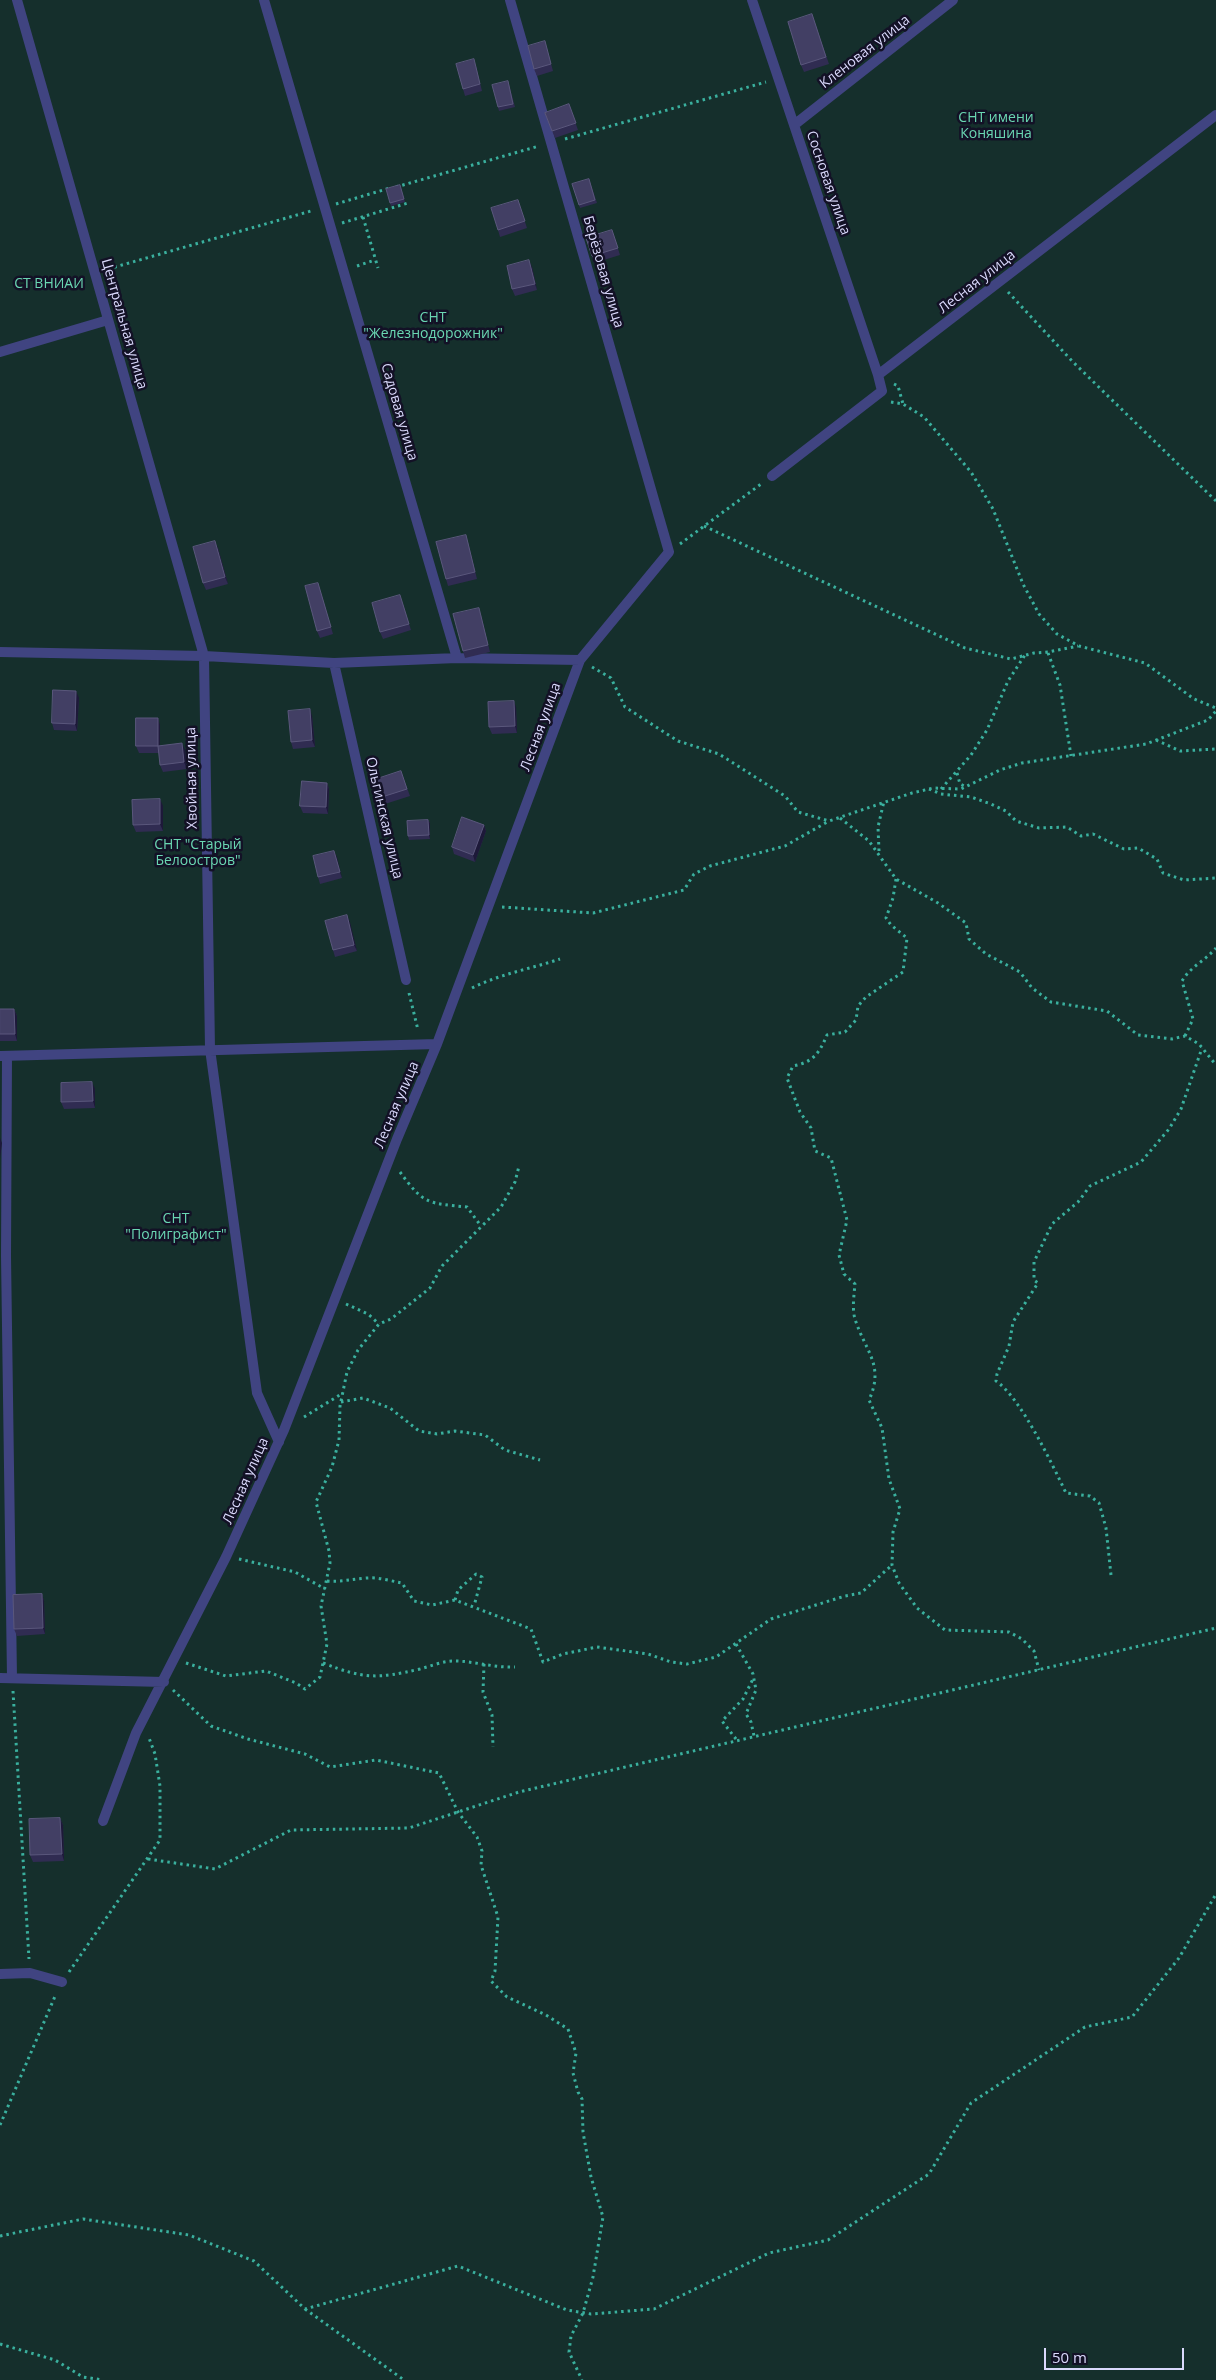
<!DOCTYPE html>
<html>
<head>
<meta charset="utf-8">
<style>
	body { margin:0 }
	#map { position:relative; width:1216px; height:2380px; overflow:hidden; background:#131126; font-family:"Open Sans",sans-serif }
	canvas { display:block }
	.scale { position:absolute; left:1044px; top:2348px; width:140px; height:22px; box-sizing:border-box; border:2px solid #dad9fc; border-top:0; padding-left:6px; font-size:15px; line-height:18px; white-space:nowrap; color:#dad9fc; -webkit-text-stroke:4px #131126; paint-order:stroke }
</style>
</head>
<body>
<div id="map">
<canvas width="1216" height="2380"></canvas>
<div class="scale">50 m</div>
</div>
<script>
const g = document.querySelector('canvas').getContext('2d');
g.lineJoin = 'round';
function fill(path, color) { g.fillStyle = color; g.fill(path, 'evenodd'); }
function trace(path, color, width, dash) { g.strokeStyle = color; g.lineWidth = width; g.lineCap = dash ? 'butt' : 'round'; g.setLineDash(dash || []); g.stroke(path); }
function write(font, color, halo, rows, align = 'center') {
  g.font = font + ' "Open Sans",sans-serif'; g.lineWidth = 5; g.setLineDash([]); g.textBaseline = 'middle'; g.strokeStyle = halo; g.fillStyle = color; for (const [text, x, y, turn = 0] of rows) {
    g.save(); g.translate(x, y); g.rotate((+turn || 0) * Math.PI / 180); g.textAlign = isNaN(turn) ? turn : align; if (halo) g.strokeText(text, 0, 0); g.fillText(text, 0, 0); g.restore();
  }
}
const green = new Path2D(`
	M0 0H1216V2380H0Z`);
const path = new Path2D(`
	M565 139 766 82
	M396 187 539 146
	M336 204 390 188
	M363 217 378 268
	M342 223 408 203
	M357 266 375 260
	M108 269 311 211
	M1008 292 1073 362 1216 501
	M894 384 898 386 903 404
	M891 402 903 404 924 417 971 472 993 509 1023 584 1039 614 1057 634 1079 646 1145 663 1194 699 1216 708
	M704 526 965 648 1011 659 1034 653 1048 652 1078 646
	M680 544 761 484
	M1048 653 1060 685 1071 756
	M592 667 611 678 625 707 678 741 719 754 785 796 798 812 829 821 912 793 933 788 961 789 1000 770 1022 763 1146 744 1208 720 1216 711
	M1156 740 1180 751 1216 749
	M957 773 960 784 966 787
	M929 789 941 794 971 797 991 804 1006 811 1016 821 1039 828 1067 827 1081 836 1093 834 1124 849 1138 848 1157 859 1163 873 1184 880 1216 878
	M941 789 971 755 987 730 1008 681 1025 655
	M840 818 869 841 896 879 938 903 966 923 969 939 986 954 1020 972 1032 988 1051 1002 1107 1011 1138 1035 1172 1039 1185 1036 1199 1044 1216 1065
	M879 851 878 827 884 801
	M896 879 893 898 886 918 891 925 907 938 903 972 866 997 858 1006 856 1020 845 1032 827 1035C819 1054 813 1062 793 1066L787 1078 800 1112 811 1128 815 1151 831 1158 847 1220 839 1255 844 1274 855 1284C854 1295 852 1309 855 1319 865 1351 885 1365 869 1400L882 1428 889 1479 900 1509 893 1532 892 1565 899 1583 917 1608 945 1630 1009 1632 1022 1639 1034 1651 1039 1670
	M502 907 593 913 684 890 694 874 710 866 785 846 829 821
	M472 988C500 974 530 969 560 959
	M409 993 418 1030
	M1185 1036 1193 1019 1182 981C1191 966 1205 961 1216 948
	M400 1172C424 1205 428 1203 467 1207L481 1226
	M346 1304 368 1314 379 1324
	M341 1402 363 1398 390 1408 419 1431 437 1434 455 1431 485 1435 505 1450 540 1460
	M304 1417 343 1393
	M239 1559 295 1572 325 1589
	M1111 1575 1106 1528 1099 1503 1090 1496 1066 1493C1052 1464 1021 1398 996 1381L997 1374 1009 1346 1013 1322 1038 1283 1034 1280V1262L1052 1224 1078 1202 1090 1186 1141 1162 1169 1129 1181 1109 1202 1048
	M327 1581C341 1582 353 1579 367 1578 378 1577 391 1581 402 1583L414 1601 432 1605 455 1600 531 1629 543 1662 563 1654 597 1647 648 1654 671 1662 687 1664 716 1657 771 1619 845 1596 861 1593 892 1565
	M455 1600 458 1590 476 1574 482 1577 474 1606
	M736 1644 753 1674 756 1690 746 1714 751 1722 754 1736
	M186 1663 226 1676 266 1671 296 1683 305 1689 320 1677 327 1644 321 1606 330 1563 329 1551 316 1502 332 1467 339 1440 340 1406 347 1372 358 1350 379 1324 391 1319 430 1288 442 1266 501 1207 515 1182 519 1166
	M323 1663C364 1679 377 1679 420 1669 431 1666 443 1661 454 1661 474 1661 494 1668 515 1667
	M484 1664 483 1692 492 1715 493 1747
	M173 1690 211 1726 248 1739 305 1754 330 1767 376 1760 439 1773 458 1812 477 1837 482 1851 481 1865 498 1917 495 1971 491 1981 507 1997 546 2015 568 2029 576 2053 573 2073 578 2092 582 2099 583 2132 591 2177 603 2217 593 2277 583 2313 571 2336 569 2352 582 2380
	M13 1691 29 1959
	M736 1739 722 1721 743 1699 753 1679
	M148 1859 215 1869 291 1830 409 1828 519 1792 1216 1628
	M69 1972 160 1840V1786L155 1754 149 1738
	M0 2125 56 1994
	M0 2236 83 2219 189 2235 254 2261 305 2309 458 2266 567 2310 591 2314 654 2309 769 2253 828 2240 929 2174 971 2103 1085 2027 1132 2017 1179 1958 1216 1894
	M305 2309 404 2380
	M0 2344 55 2360 83 2377 103 2380`);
const minor = new Path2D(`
	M17 0 204 656 210 1049 257 1393 279 1442
	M264 0 457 658
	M752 0 878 375
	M794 125 953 0
	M0 352 108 320
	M772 476 882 391 878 375 1216 115
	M0 652 204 656 334 663 457 658 580 660
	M334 663 406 980
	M1 1056 437 1044
	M7 1056 6 1256 12 1678
	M0 1678 164 1682
	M103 1821 136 1733 226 1557 284 1430 397 1139 437 1044 580 660 669 552 510 0
	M0 1974 30 1973 62 1982`);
const wall = new Path2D(`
	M812 14 829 64 804 72 801 65Z
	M547 48 553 71 537 76 534 69Z
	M476 66 482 91 465 96 463 89Z
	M508 81 515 107 499 111 498 107Z
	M569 104 578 130 555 138 545 113Z
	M589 179 597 203 580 208 572 184Z
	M400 185 405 202 391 206 386 189Z
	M518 200 527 228 500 237 498 230Z
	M612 230 620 255 594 263 592 256Z
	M532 267 537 290 515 296 512 289Z
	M468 542 477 579 448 586 446 579Z
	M218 548 228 584 206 590 203 583Z
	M318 583 333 634 320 638 317 631Z
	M400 595 411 630 383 639 380 632Z
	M481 615 490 652 465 658 463 651Z
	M79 698 77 731 54 730 52 723Z
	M516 707 517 733 492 734 489 727Z
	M312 716 315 747 293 749 291 742Z
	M160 725V746L185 750 187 769 163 772 160 765 159 753H139L136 746Z
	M401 771 410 796 385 804 377 779Z
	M327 783 329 789 328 814 303 813 300 806Z
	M163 806V831L136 832 133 825Z
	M428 820 430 823V839L409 840 408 836Z
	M484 825 486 831 475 862 454 854 452 847Z
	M334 851 342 878 320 884 318 877Z
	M347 915 357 951 335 957 333 950Z
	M0 1009H14L17 1016V1041H0Z
	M95 1089V1108L64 1109 61 1102Z
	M42 1594 44 1601 45 1634 17 1636 14 1629Z
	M60 1818 63 1825 64 1861 33 1862 30 1855Z`);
const shadedWall = new Path2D(`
	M529 260 532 267 537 290 535 284Z
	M215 541 218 548 228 584 225 577Z
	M76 691 79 698 77 731 75 724Z
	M514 701 516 707 517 733 515 726Z
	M310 709 312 716 315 747 312 740Z
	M158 718 160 725V753L158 746Z
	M182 743 185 750 187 769 184 762Z
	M327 783 329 789 328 814 326 807Z
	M160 799 163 806V831L160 824Z
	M428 820 430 823V839L429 835Z
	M484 825 486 831 475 862 473 855Z
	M334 851 337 857 342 878 340 872Z
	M347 915 350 922 357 951 354 945Z
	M14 1009 17 1016V1041L15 1034Z
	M92 1082 95 1089V1108L93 1101Z
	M0 1138 2 1143 0 1158Z
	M42 1594 44 1601 45 1634 43 1628Z
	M60 1818 63 1825 64 1861 62 1854Z`);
const building = new Path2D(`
	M812 14 826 57 801 65 788 22Z
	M545 41 551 64 534 69 528 46Z
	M474 59 480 84 463 89 456 64Z
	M508 81 513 104 498 107 492 85Z
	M569 104 576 123 552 131 545 113Z
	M589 179 595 200 579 205 572 184Z
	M400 185 404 199 390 203 386 189Z
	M518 200 525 221 498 230 491 208Z
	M612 230 618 248 592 256 586 238Z
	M529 260 535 284 512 289 507 266Z
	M466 535 475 572 446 579 436 542Z
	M215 541 225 577 203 583 193 547Z
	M318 583 331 627 317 631 305 586Z
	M400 595 409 624 380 632 372 603Z
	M479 608 488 645 463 651 453 614Z
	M53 690 76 691 75 724 52 723Z
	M514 701 515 726 489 727 488 702Z
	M310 709 312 740 291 742 288 711Z
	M136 718H158V746L182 743 184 762 160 765 158 746H136Z
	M401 771 407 789 382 797 377 779Z
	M302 781 327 783 326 807 300 806Z
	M160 799V824L133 825 132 800Z
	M462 817 484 825 473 855 452 847Z
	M428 820 429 835 408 836 407 821Z
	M334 851 340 872 318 877 313 856Z
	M347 915 354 945 333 950 325 921Z
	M0 1009H14L15 1034H0Z
	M92 1082 93 1101 61 1102V1083Z
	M42 1594 43 1628 14 1629 13 1595Z
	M60 1818 62 1854 30 1855 29 1819Z`);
const streetNames = [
	["Кленовая улица",865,52,-38],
	["Сосновая улица",828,183,71],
	["Берёзовая улица",603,272,74],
	["Лесная улица",977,282,-38],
	["Центральная улица",124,324,74],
	["Садовая улица",399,412,74],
	["Лесная улица",541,727,-70],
	["Хвойная улица",192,778,-91],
	["Ольгинская улица",384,818,77],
	["Лесная улица",397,1105,-67],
	["Лесная улица",246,1481,-66]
];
const parkNames = [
	["СНТ имени",996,118],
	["Коняшина",996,134],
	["СТ ВНИАИ",49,284],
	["СНТ",433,318],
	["\"Железнодорожник\"",433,334],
	["СНТ \"Старый",198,845],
	["Белоостров\"",198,861],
	["СНТ",176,1219],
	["\"Полиграфист\"",176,1235]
];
fill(green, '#152f2c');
trace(path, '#3ab09e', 3, [2.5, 4]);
trace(minor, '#404481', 10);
fill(wall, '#302c52');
fill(shadedWall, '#1d1939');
fill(building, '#423f64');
trace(building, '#5a577c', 1);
write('14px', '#dad9fc', '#131126', streetNames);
write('14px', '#6ad7b2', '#131126', parkNames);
</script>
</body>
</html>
